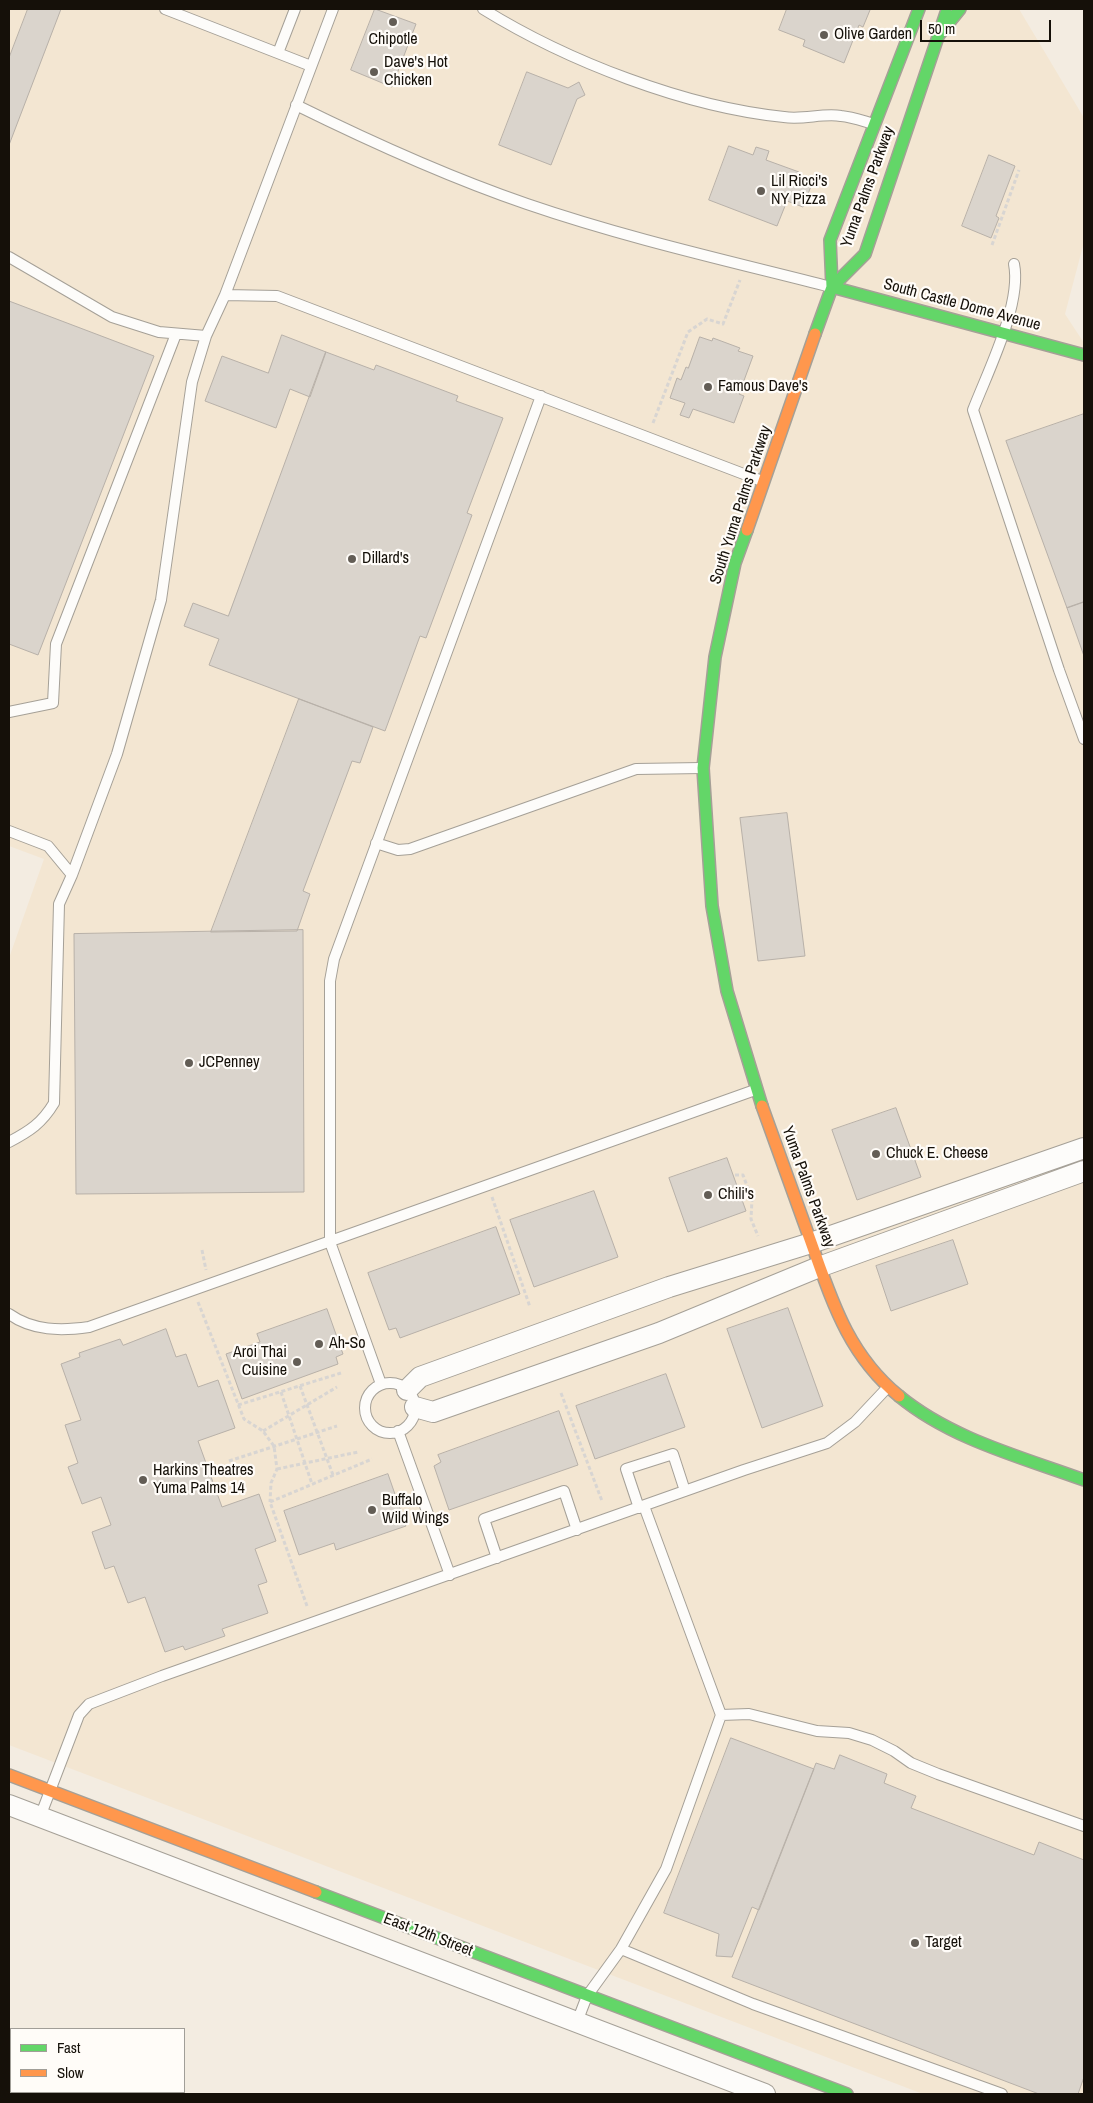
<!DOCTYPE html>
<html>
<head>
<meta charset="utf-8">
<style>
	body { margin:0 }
	#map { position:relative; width:1093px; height:2103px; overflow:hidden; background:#f3ece1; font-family:"Archivo Narrow",sans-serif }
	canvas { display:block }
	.frame { position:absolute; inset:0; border:10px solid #151009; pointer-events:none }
	.legend { position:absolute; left:10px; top:2028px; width:175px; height:65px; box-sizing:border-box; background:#fffcf8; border:1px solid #a19e98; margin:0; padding:6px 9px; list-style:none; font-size:15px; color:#151009 }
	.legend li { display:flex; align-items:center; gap:10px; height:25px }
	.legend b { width:25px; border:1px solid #a19e98 }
	.scale { position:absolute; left:920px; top:20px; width:131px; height:22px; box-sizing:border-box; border:2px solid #151009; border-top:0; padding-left:6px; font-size:15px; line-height:18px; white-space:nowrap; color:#151009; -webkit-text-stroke:4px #fffcf8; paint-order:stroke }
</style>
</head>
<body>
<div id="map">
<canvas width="1093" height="2103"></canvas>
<div class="frame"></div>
<ul class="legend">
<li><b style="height:6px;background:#63d668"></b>Fast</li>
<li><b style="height:6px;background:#ff974d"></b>Slow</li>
</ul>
<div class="scale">50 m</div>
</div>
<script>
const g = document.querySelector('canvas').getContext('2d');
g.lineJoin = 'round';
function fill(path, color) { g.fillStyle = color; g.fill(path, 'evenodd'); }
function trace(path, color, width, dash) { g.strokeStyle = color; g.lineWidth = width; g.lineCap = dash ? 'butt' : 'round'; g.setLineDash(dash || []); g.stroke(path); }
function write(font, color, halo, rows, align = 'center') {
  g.font = font + ' "Archivo Narrow",sans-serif'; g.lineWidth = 4.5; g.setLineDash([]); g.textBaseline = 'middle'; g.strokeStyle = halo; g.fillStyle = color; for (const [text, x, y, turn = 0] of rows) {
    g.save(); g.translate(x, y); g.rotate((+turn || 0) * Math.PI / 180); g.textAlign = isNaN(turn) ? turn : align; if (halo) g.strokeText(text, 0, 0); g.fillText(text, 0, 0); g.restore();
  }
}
const built = new Path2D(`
	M9 9H1019L1084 118V242L1065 314 1084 343V2094H923L9 1745V958L44 859 9 846Z`);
const building = new Path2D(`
	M28 9H61L9 145V58Z
	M375 9 416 24 392 87 351 70Z
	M787 9H869L870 10 863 27 859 25 844 63 803 46 805 40 779 30Z
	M527 72 568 88 579 82 585 95 577 99 551 165 499 145Z
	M729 146 753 155 756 147 769 151 766 160 799 172 797 175 813 181 803 207 787 201 777 226 709 200Z
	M989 155 1015 166 996 216 999 218 991 238 962 226Z
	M9 301 154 356 38 655 9 644Z
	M282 335 326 352 310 397 290 389 276 428 205 401 222 356 268 373Z
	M700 337 712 341 713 338 740 348 738 351 753 356 739 394 744 396 734 423 693 409 689 418 680 415 685 403 670 398 677 378 681 380 686 367 688 368Z
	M326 352 374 370 376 365 458 396 456 401 503 418 467 513 472 515 426 638 420 636 385 731 209 665 219 639 184 626 193 603 228 616Z
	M1084 414V602L1067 608 1006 441Z
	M1084 602V656L1067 608Z
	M299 699 373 727 360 763 352 761 303 891 310 894 297 931 211 932Z
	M787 813 805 956 758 961 740 818Z
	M303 930 304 1192 76 1194 74 934Z
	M896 1108 921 1177 857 1200 832 1130Z
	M727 1158 746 1211 688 1232 669 1178Z
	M594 1191 618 1257 534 1287 510 1220Z
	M496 1227 520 1294 400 1338 396 1328 389 1330 368 1273Z
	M953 1240 968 1284 891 1311 876 1266Z
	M788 1308 823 1406 762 1428 727 1329Z
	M327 1309 343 1354 336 1357 338 1364 242 1399 226 1354 260 1342 257 1334Z
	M166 1329 176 1357 186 1354 198 1387 218 1380 235 1428 198 1441 222 1507 259 1494 276 1541 255 1549 267 1582 258 1585 268 1613 222 1629 225 1636 185 1650 183 1646 165 1652 145 1597 128 1603 114 1566 105 1569 92 1532 111 1525 101 1497 82 1504 68 1467 78 1463 65 1425 81 1420 61 1364 80 1357 79 1353 120 1339 123 1345Z
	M666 1374 685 1427 595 1459 576 1406Z
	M559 1411 578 1465 449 1510 434 1466 441 1462 438 1455Z
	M388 1474 406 1526 336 1550 334 1543 299 1555 284 1511Z
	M731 1738 814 1769 759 1910 752 1907 732 1957 716 1956 719 1934 664 1913Z
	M840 1755 887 1774 884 1783 916 1796 911 1808 1034 1855 1039 1842 1084 1860V2077L1078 2094H1039L732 1977 816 1763 834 1769Z`);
const path = new Path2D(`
	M992 245 1019 170
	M653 423 688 332 707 319 723 324 740 280
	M735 1175H743L752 1199 751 1219 758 1236
	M492 1197 530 1307
	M202 1250 206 1270
	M198 1302 244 1419 263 1431 274 1446 277 1469 271 1483 270 1502
	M300 1386 333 1475
	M281 1392 312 1484
	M561 1393 602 1501
	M238 1405 341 1373
	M263 1431 337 1387
	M229 1461 337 1426
	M277 1469 358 1452
	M307 1606 270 1502 372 1459`);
const lane = new Path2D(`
	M165 9 311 66
	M483 9C567 61 685 107 784 117 803 120 823 113 841 116 852 117 863 121 874 124
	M278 53 295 9
	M296 105C371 142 448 177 527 204 626 238 729 261 831 287
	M9 257 112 317 159 332 206 336 225 295 277 296 762 481
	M1014 264C1022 304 988 371 973 410L1059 670 1084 739
	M225 295 333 9
	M9 712 53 703 56 644 176 334
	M9 831 48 846 72 875 59 904 54 1103C42 1123 30 1131 9 1142
	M376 843 398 850 410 849 636 769 702 768
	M72 875 117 754 161 600 192 382 206 336
	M9 1314C33 1331 61 1331 89 1327L755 1090
	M365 1408a25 25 0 1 1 50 0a25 25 0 1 1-50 0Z
	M381 1384 330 1242V981L334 959 541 396
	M398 1431 450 1575
	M644 1506 721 1715
	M639 1508 626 1469 673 1454 685 1491
	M497 1558 484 1519 564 1491 577 1530
	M40 1817 79 1715 89 1704 162 1676 744 1470 827 1443 855 1422 887 1388
	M621 1949 753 2004 1002 2094
	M577 2022 587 1996 621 1949 666 1869 721 1715 749 1714 817 1731 849 1733 872 1740 894 1751 911 1763 938 1774 1084 1826`);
const street = new Path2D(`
	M407 1390 420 1377 669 1287 811 1243 1084 1148
	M415 1407 433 1412 659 1333 819 1267 1084 1171
	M9 1805 765 2094`);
const fast = new Path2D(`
	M938 36 960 9
	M832 287 865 254 946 13
	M832 287 1084 355
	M815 334 832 287 830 240 919 9
	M747 530 735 563 715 657 703 768 712 906 727 991 762 1106
	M899 1396C951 1439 1021 1457 1084 1480
	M316 1892 847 2094`);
const slow = new Path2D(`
	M747 530 815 334
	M762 1106C777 1147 792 1189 807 1231 830 1294 845 1352 899 1396
	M9 1775 316 1892`);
const markers = [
	[393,22,5,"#635d55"],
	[824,35,5,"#635d55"],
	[374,72,5,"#635d55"],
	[761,191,5,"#635d55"],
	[708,387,5,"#635d55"],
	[352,559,5,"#635d55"],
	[189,1063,5,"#635d55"],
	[876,1154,5,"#635d55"],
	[708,1195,5,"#635d55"],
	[319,1344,5,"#635d55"],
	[297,1362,5,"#635d55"],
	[143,1480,5,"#635d55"],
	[372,1510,5,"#635d55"],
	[915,1943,5,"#635d55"]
];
const poiNames = [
	["Olive Garden",834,35],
	["Chipotle",393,40,"center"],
	["Dave's Hot",384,63],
	["Chicken",384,81],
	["Lil Ricci's",771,182],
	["NY Pizza",771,200],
	["Famous Dave's",718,387],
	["Dillard's",362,559],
	["JCPenney",199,1063],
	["Chuck E. Cheese",886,1154],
	["Chili's",718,1195],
	["Ah-So",329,1344],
	["Aroi Thai",287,1353,"right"],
	["Cuisine",287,1371,"right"],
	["Harkins Theatres",153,1471],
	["Yuma Palms 14",153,1489],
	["Buffalo",382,1501],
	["Wild Wings",382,1519],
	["Target",925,1943]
];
const streetNames = [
	["Yuma Palms Parkway",868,187,-70],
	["South Castle Dome Avenue",962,305,15],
	["South Yuma Palms Parkway",741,505,-72],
	["Yuma Palms Parkway",808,1187,70],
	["East 12th Street",428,1935,21]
];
fill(built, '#f3e6d2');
fill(building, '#dad4cc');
trace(building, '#b8b1a9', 1);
trace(lane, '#a5a097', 12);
trace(street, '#a5a097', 22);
trace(fast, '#a5a097', 14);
trace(slow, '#a5a097', 14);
trace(path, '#d8d5d2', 3, [4, 2.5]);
trace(lane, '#fdfcfa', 10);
trace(street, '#fdfcfa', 20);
trace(fast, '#63d668', 11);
trace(slow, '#ff974d', 11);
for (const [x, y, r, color] of markers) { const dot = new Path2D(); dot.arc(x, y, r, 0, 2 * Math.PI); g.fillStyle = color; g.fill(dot); trace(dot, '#fffcf8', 2); }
write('16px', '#151009', '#fffcf8', poiNames, 'left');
write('16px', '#151009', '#fffcf8', streetNames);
</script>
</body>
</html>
